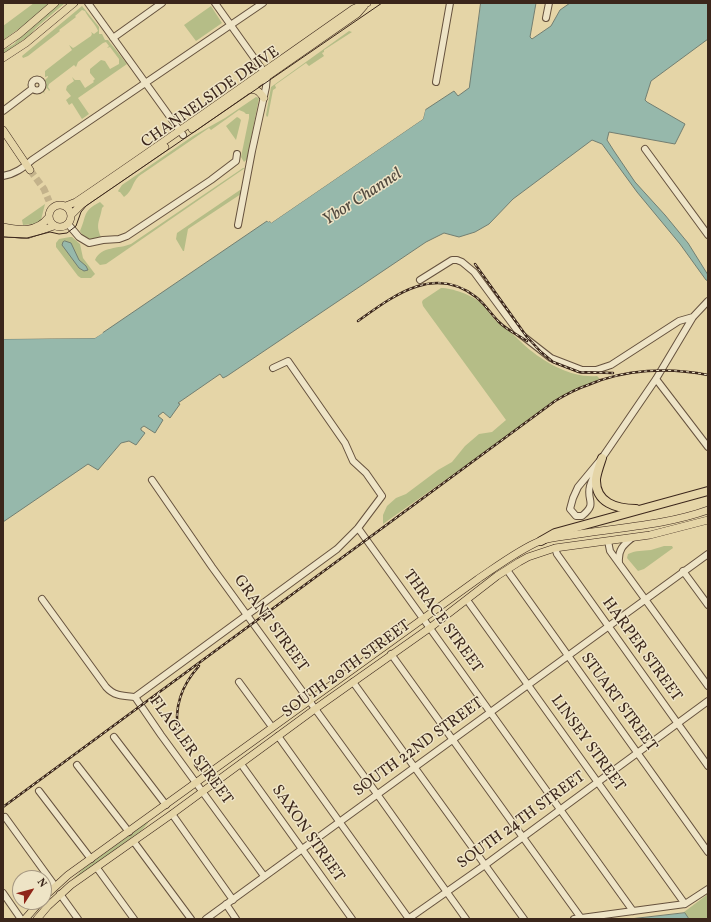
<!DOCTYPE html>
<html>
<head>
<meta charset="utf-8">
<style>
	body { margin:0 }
	#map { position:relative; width:711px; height:922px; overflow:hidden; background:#e5d5a7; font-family:Vollkorn,serif }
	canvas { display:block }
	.frame { position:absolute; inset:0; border:4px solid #3b261b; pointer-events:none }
	.north { position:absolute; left:12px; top:870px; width:40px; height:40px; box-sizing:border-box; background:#eee4c6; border:1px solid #a69882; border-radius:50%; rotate:54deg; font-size:11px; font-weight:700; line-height:16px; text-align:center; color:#3b261b }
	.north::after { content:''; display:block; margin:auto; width:14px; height:18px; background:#8f2418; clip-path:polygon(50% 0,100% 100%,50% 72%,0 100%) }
</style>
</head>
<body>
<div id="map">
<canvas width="711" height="922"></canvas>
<div class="frame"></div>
<div class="north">N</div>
</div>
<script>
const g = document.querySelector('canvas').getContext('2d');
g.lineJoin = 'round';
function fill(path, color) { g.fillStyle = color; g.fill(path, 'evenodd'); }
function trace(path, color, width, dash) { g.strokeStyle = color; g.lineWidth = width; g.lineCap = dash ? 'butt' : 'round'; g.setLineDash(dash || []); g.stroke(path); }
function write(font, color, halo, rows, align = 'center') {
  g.font = font + ' Vollkorn,serif'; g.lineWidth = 3; g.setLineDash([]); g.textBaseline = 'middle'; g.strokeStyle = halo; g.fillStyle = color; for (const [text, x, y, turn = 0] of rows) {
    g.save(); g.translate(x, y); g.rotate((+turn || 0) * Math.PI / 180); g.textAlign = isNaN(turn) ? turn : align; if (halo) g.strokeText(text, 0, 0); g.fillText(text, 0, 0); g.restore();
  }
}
const green = new Path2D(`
	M34 3H50L27 23 3 40V26Z
	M60 3H65L36 28 29 36 3 54V50L14 44 21 36Z
	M82 6 99 27V34H102L105 40H108L127 64 78 98 89 114 82 119 72 103 69 105 66 100 71 96 66 90 67 86 74 81 72 77 75 80H80L85 88 94 82 93 81 95 79 90 73V69L101 60 105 61 110 69 119 64V59L110 47 107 48 109 46 106 42 103 43 78 62 76 67 74 65 49 84 48 87 50 90 49 91 48 89 46 88 44 92 45 94 43 92 45 89V80L48 77V76L45 77V71L72 50 69 45 73 48 75 47 91 36 92 34 91 32 94 34 98 31C96 24 88 18 85 11L82 10 75 16 76 17 59 30 60 31 28 56 23 58 22 56Z
	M211 6 222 23 196 41 184 25Z
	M349 31 352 32 324 50V52L322 53 324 56 309 66 306 63 275 85 276 88 273 90 268 116 267 117 266 115 271 87Z
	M256 97 259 98 247 159 244 162 241 157 249 118V114H246L244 112 239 110 211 130 209 128 139 176C131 184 134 189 124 197L120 192H119L118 191 122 185 193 136 225 118Z
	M237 117 239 118 241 120 236 140 226 126Z
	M243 168H245L106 264 100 265 95 260C101 246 119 249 131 244Z
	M240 190 242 191 241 194 188 229 184 251H183L176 239 177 233Z
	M100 202 104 206 102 208C100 221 95 224 101 237 90 241 86 242 80 231 87 216 82 211 100 202Z
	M45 204 41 220 35 224 23 225 22 220Z
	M70 237H72L80 244 83 258 95 274 91 278H81L78 276 56 247V243L59 239Z
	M441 288C452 288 472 295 481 303 486 308 490 314 495 320 499 324 505 327 509 331 517 337 522 344 530 350 549 365 573 378 597 376L600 379 570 392 531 417 516 430 383 524V515L387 506 396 498 406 494 438 470 452 462 465 446 479 434 492 432 506 420 423 306 422 302 423 300Z
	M664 546H672L673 548 644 569 638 571 627 558 628 554C637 550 642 551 651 550 655 549 660 547 664 546Z
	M148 822V823L142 830 75 879 74 878 83 869Z
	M708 894V919H689L684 912Z`);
const water = new Path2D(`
	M481 3H536L530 37 532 39 551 26 560 10 570 3H708V39L651 81 645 100 647 102 685 124 675 144 609 132 607 140 614 151 635 182 665 215 688 243 708 275V281L706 280 680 244 637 192 602 144 592 140 513 199 489 224 475 232 459 237 444 233 426 242 227 376 223 378 220 374 178 403 180 404 170 418 163 412 158 416 163 420 155 433 144 426 141 428V430L145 433 136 445 129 441 121 443 98 470 88 464 3 522V339L95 338 267 221 268 222 270 221 271 223 423 119 425 110 454 91 458 96 469 88Z
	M65 241 71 243 79 260 86 266 88 270 84 271 79 268 62 245 63 242Z
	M685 913 689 919H630Z`);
const pier = new Path2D(`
	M426 107 423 119 271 223 270 221 268 222 266 219 272 220 422 118 423 109Z
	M102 331 103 333 95 338 3 339V337L94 336Z`);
const majorTunnel = new Path2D(`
	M30 170 44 189 49 201`);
const minor = new Path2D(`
	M88 3 183 135
	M215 3 267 76 266 87 252 151 238 225
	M546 18 549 3
	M113 38 162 3
	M31.5 85a5.5 5.5 0 1 1 11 0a5.5 5.5 0 1 1-11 0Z
	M436 82 450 3
	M3 111 32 89
	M645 149 708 235
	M3 176C15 174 23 168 32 160L263 3
	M68 224 79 237 89 243 103 240 119 239 127 236 211 180 236 161 237 154
	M420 280 452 260H457L462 262 474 272 519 333 551 358 582 370H596L611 365 679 321 693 317
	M656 379 708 447
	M595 474C593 478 591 482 590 486 586 501 598 503 582 516H576L570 509 573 498 578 487 602 458 656 379 693 317 708 301
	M152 480 212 567 377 794 466 919
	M358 528 633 911
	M608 541 610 551 708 686
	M555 548 557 554 708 766
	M619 562C618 550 623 545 632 538
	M507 570 708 852
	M683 571 708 605
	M42 599 106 687C114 696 123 696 135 697L161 735 264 876
	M467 600 685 904
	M391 654 581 918
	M239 682 272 727
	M353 682 524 919
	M135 697 337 549 358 528 382 496 366 473 353 461 345 443 288 361 273 368
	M278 736 409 919
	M114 737 166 805
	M241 764 352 919
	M77 765 129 832
	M39 791 91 859
	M172 814 233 900
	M5 817 55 886
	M134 842 191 919
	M97 868 134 919
	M3 893 21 919
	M60 894 78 919
	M226 904 236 919
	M206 919 708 554
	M408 919 485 865 708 701
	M574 919 685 904 708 889`);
const major = new Path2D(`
	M3 45 19 34 55 3
	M3 58 26 43 74 3
	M247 90C256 88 259 91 264 98
	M192 129 357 14 364 6
	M3 130 30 170
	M49 216a11 11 0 1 1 22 0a11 11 0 1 1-22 0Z
	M66 206 76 202C169 139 260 74 353 9L367 3
	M71 215 82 204 165 147
	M3 227C20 231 37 232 48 218
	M3 233 27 235 54 226
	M44 897 68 875 478 579C496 567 520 549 540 541 551 537 568 536 579 534 622 527 666 525 708 510
	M25 919 40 902
	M37 919 48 906 71 885 172 814 315 709 431 627 497 576 519 562 528 557 555 548 650 535 708 520`);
const highway = new Path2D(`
	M602 458C600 464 597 472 596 479 595 503 617 509 636 509
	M541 541 555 533 708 491`);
const tram = new Path2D(`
	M3 237 27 238 50 232 59 234 67 233 76 226 81 212 86 206 382 3`);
const rail = new Path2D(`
	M475 264 527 337 541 352 553 362 579 372 613 373
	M358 321C393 296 434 264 476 297 485 304 491 314 499 322 507 330 518 335 527 341
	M178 734C174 707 181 686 199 666
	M195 765 199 770
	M3 807 555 401C565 395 576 389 588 385 625 369 669 367 708 375`);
const streetNames = [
	["CHANNELSIDE DRIVE",211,98,-35],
	["THRACE STREET",442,622,54],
	["GRANT STREET",270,624,54],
	["HARPER STREET",641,650,54],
	["SOUTH 20TH STREET",347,670,-36],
	["STUART STREET",618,703,54],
	["LINSEY STREET",587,744,54],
	["SOUTH 22ND STREET",419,748,-36],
	["FLAGLER STREET",190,751,54],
	["SOUTH 24TH STREET",522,821,-36],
	["SAXON STREET",307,834,55]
];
const waterNames = [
	["Ybor Channel",363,198,-33]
];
fill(green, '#b5bd87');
fill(water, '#96b8ab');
trace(water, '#727e71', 1);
fill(pier, '#e5d5a7');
trace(majorTunnel, '#c3b28b', 7, [7, 3.5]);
trace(minor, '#66523e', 8);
trace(major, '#3b261b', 8);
trace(highway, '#3b261b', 10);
trace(minor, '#eee4c6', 6);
trace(major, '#e5d5a7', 7);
trace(highway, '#e5d5a7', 8);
trace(tram, '#3b261b', 1);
trace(rail, '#3b261b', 2.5);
trace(rail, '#eee4c6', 1, [3]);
write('16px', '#3b261b', '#eee4c6', streetNames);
write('italic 17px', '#524a3f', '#eee4c6', waterNames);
</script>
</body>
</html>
